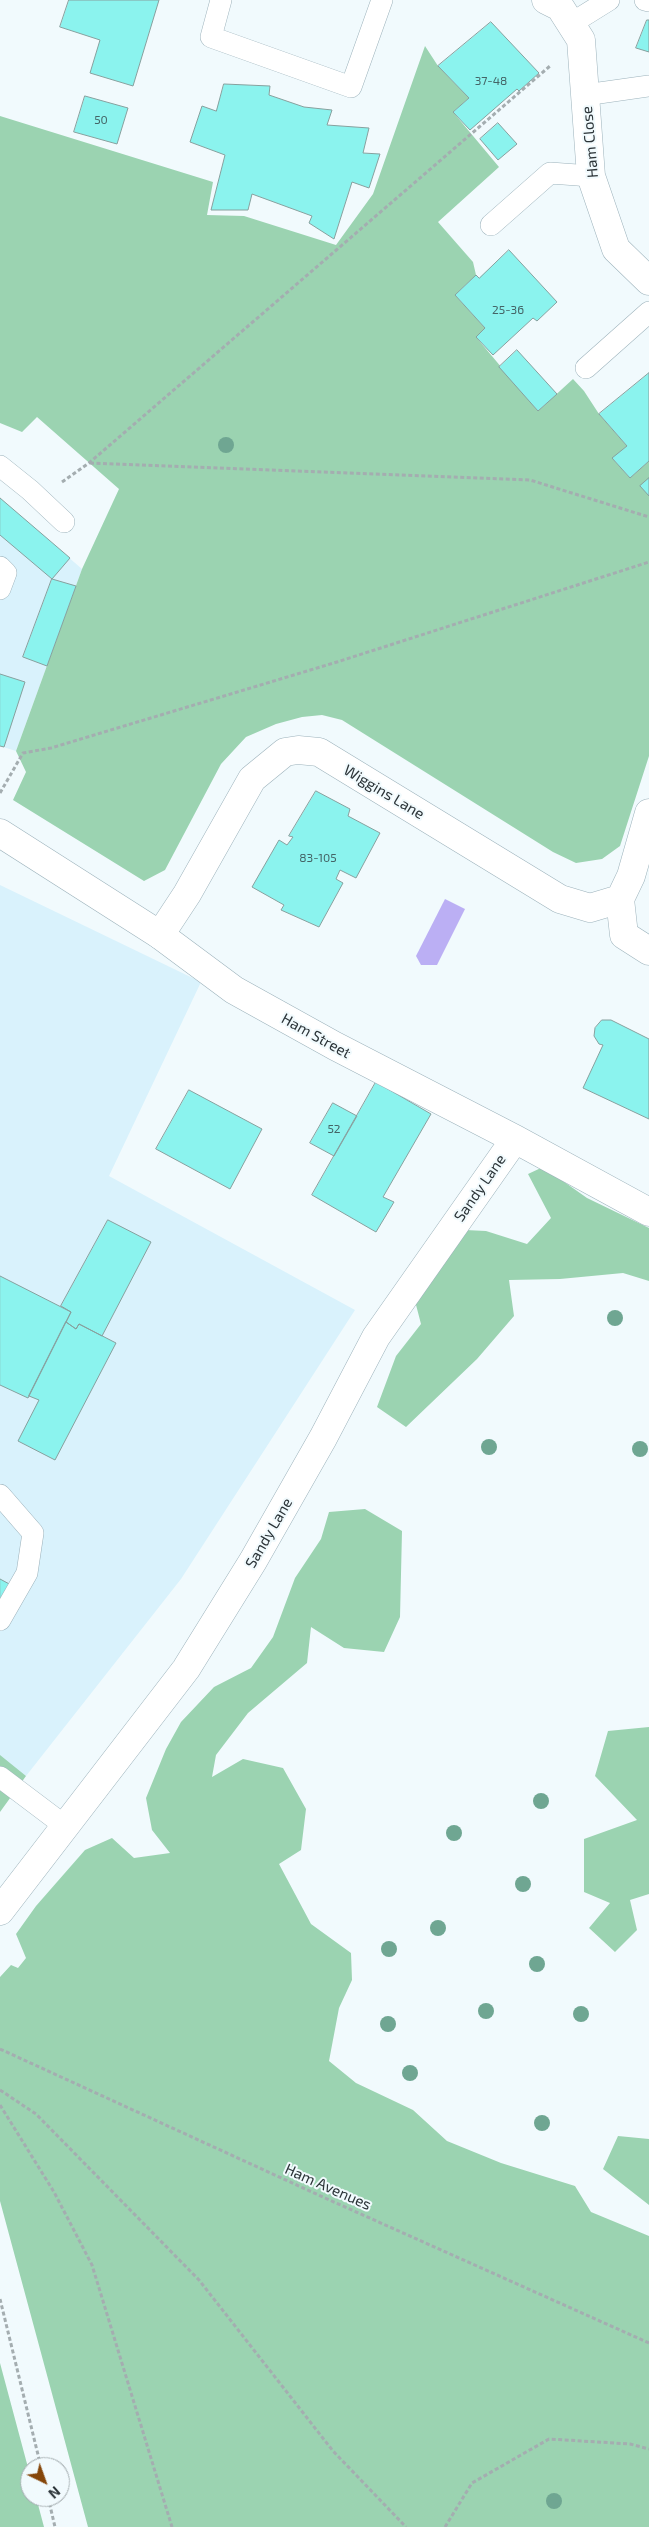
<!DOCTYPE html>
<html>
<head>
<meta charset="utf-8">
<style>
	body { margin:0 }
	#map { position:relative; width:649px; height:2527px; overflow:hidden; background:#f1fafd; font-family:"Exo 2",sans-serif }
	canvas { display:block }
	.north { position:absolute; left:20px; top:2457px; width:50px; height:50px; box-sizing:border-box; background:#f1fafd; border:1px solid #a2abae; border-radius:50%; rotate:138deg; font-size:14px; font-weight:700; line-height:20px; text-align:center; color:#2c3438 }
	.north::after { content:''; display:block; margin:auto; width:18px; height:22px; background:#85460a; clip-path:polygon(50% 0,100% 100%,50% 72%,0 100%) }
</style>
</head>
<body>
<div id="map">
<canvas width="649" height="2527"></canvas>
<div class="north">N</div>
</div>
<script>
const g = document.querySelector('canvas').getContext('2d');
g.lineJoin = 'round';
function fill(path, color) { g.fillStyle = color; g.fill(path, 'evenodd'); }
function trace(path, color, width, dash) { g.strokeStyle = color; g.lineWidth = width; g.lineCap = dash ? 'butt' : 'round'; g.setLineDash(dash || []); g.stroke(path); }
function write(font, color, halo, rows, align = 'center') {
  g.font = font + ' "Exo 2",sans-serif'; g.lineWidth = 4; g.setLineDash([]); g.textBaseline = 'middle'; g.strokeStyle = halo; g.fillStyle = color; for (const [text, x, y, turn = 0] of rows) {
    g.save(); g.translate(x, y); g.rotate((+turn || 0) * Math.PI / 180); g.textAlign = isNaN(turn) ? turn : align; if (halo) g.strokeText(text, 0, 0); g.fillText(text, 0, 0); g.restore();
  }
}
const built = new Path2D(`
	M0 498 82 569 16 751 0 746Z
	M0 885 201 982 109 1176 355 1310 181 1579 26 1776 0 1764Z`);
const green = new Path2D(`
	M425 46 438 66 469 98 453 112 499 167 438 222 473 262 476 275 455 295 485 328 476 337 538 411 573 379 584 391 599 414 627 446 613 459 630 478 649 461V756L620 846 602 859 576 863 553 852 342 720 322 715 302 717 276 724 246 737 221 764 165 870 144 881 13 800 26 772 16 751 82 569 119 489 37 417 22 432 0 423V116L213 182 207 215 244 216 336 245 373 194Z
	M543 1167 587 1198 649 1228V1281L623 1273 560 1279 509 1280 514 1316 477 1359 406 1427 377 1407 396 1356 421 1324 415 1301 465 1230 486 1231 527 1244 551 1218 528 1174Z
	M365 1509 402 1531 400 1617 384 1652 344 1648 311 1627 307 1663 248 1713 216 1755 212 1777 243 1759 283 1768 306 1809 301 1850 279 1864 311 1924 351 1953 352 1980 339 2008 329 2061 356 2083 413 2110 447 2141 501 2163 575 2186 591 2212 649 2236V2527H88L0 2201V1977L11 1965 18 1968 26 1958 16 1934 36 1906 85 1850 112 1838 134 1858 170 1853 152 1830 146 1798 166 1749 181 1722 214 1687 251 1668 273 1637 295 1578 321 1539 329 1512Z
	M649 1727V1894L630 1900 637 1930 615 1952 589 1928 610 1903 584 1892V1839L637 1820 595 1776 608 1731Z
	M0 1755 26 1776 0 1812Z
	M618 2136 649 2139V2205L603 2169Z
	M0 2363 30 2475V2497H36L44 2527H0Z`);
const water = new Path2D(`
	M445 899 465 909 437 965H421L416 956Z`);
const building = new Path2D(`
	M69 0H159L133 86 90 73 100 40 60 27Z
	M647 20H649V52L636 48Z
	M491 22 539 73 519 91 517 89 470 130 453 112 469 98 438 66Z
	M224 84 270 86 269 95 304 107 332 110 327 125 369 128 363 153 380 154 369 188 352 182 334 239 309 223 312 216 252 194 248 210H211L225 155 190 142 202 106 216 111Z
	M85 96 128 108 117 144 74 132Z
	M498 123 517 144 498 160 480 139Z
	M509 250 557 302 537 321 533 318 493 355 476 337 485 328 455 295 476 275 479 278Z
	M517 350 557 394 538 411 499 367Z
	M649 373V461L630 478 612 458 627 446 599 414Z
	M649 478V496L640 486Z
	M0 498 70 558 52 579 0 535Z
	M52 579 76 586 47 666 23 657Z
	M0 674 25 682 4 747 0 746Z
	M316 791 350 809 348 816 380 833 356 878 340 870 336 879 343 883 319 927 281 910 284 905 252 887 279 840 287 845 293 837 289 836Z
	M602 1020H611L649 1039V1119L583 1088 603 1045 599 1044 594 1036 595 1028Z
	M376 1082 431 1114 383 1197 394 1202 376 1232 312 1195Z
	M189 1090 262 1129 230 1189 156 1149Z
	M333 1103 357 1116 334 1156 310 1143Z
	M108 1220 151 1242 102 1336 79 1324 76 1329 66 1322 71 1312 61 1306Z
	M0 1276 71 1312 28 1398 0 1385Z
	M66 1322 76 1329 79 1324 116 1343 55 1460 18 1441 39 1400 29 1396Z
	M0 1579 13 1586 0 1611Z`);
const path = new Path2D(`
	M90 463 530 480 649 517
	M62 482 89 463 550 66
	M0 793 23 753 51 748 337 662 649 562
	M0 2049 325 2198 649 2343
	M0 2090 36 2114 199 2280 333 2451 406 2527
	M0 2105 54 2192 92 2265 172 2527
	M0 2299 41 2467
	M48 2497 55 2527
	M445 2527 472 2483 549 2439 630 2444 649 2449`);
const service = new Path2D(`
	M221 0 211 37 351 87 382 0
	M645 0 649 1
	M572 23 609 0
	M585 95 649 86
	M491 225 550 173 591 176
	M586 368 649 312
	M0 466 30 490 64 522
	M0 567 6 573 0 589
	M0 1495 33 1533 27 1573 0 1620
	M0 1777 65 1826`);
const minor = new Path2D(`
	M546 0 560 7 581 40 591 176 616 249 649 281
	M620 899 631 876 649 813
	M620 899 624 935 649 951
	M160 935 187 894 252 779 285 752 298 750 319 752 560 899 590 908 620 899`);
const tertiary = new Path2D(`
	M0 833 160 935 234 990 335 1046 515 1139 649 1212
	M0 1911 186 1669 253 1561 323 1438 376 1337 515 1139`);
const trees = [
	[226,445],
	[615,1318],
	[489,1447],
	[640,1449],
	[541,1801],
	[454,1833],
	[523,1884],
	[438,1928],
	[389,1949],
	[537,1964],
	[486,2011],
	[581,2014],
	[388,2024],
	[410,2073],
	[542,2123],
	[554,2501]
];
const numberNames = [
	["37-48",491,81],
	["50",101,120],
	["25-36",508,310],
	["83-105",318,858],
	["52",334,1129]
];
const streetNames = [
	["Ham Close",590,142,-95],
	["Wiggins Lane",384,792,31],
	["Ham Street",316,1036,29],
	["Sandy Lane",480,1188,-55],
	["Sandy Lane",269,1533,-60],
	["Ham Avenues",328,2187,24]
];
fill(built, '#d9f2fc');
fill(green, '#9bd3b1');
fill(water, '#bbaff4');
fill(building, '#8bf3ee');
trace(building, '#87a09e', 1);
trace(service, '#9cb2bb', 22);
trace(minor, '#9cb2bb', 29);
trace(tertiary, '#9cb2bb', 29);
trace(path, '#a4adb0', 3, [4, 2.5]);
trace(service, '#fff', 21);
trace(minor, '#fff', 28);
trace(tertiary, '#fff', 28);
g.fillStyle = '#6fa692';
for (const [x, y] of trees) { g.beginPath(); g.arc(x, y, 8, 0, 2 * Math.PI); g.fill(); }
write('12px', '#446466', null, numberNames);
write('15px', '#2c3438', '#f1fafd', streetNames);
</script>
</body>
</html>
